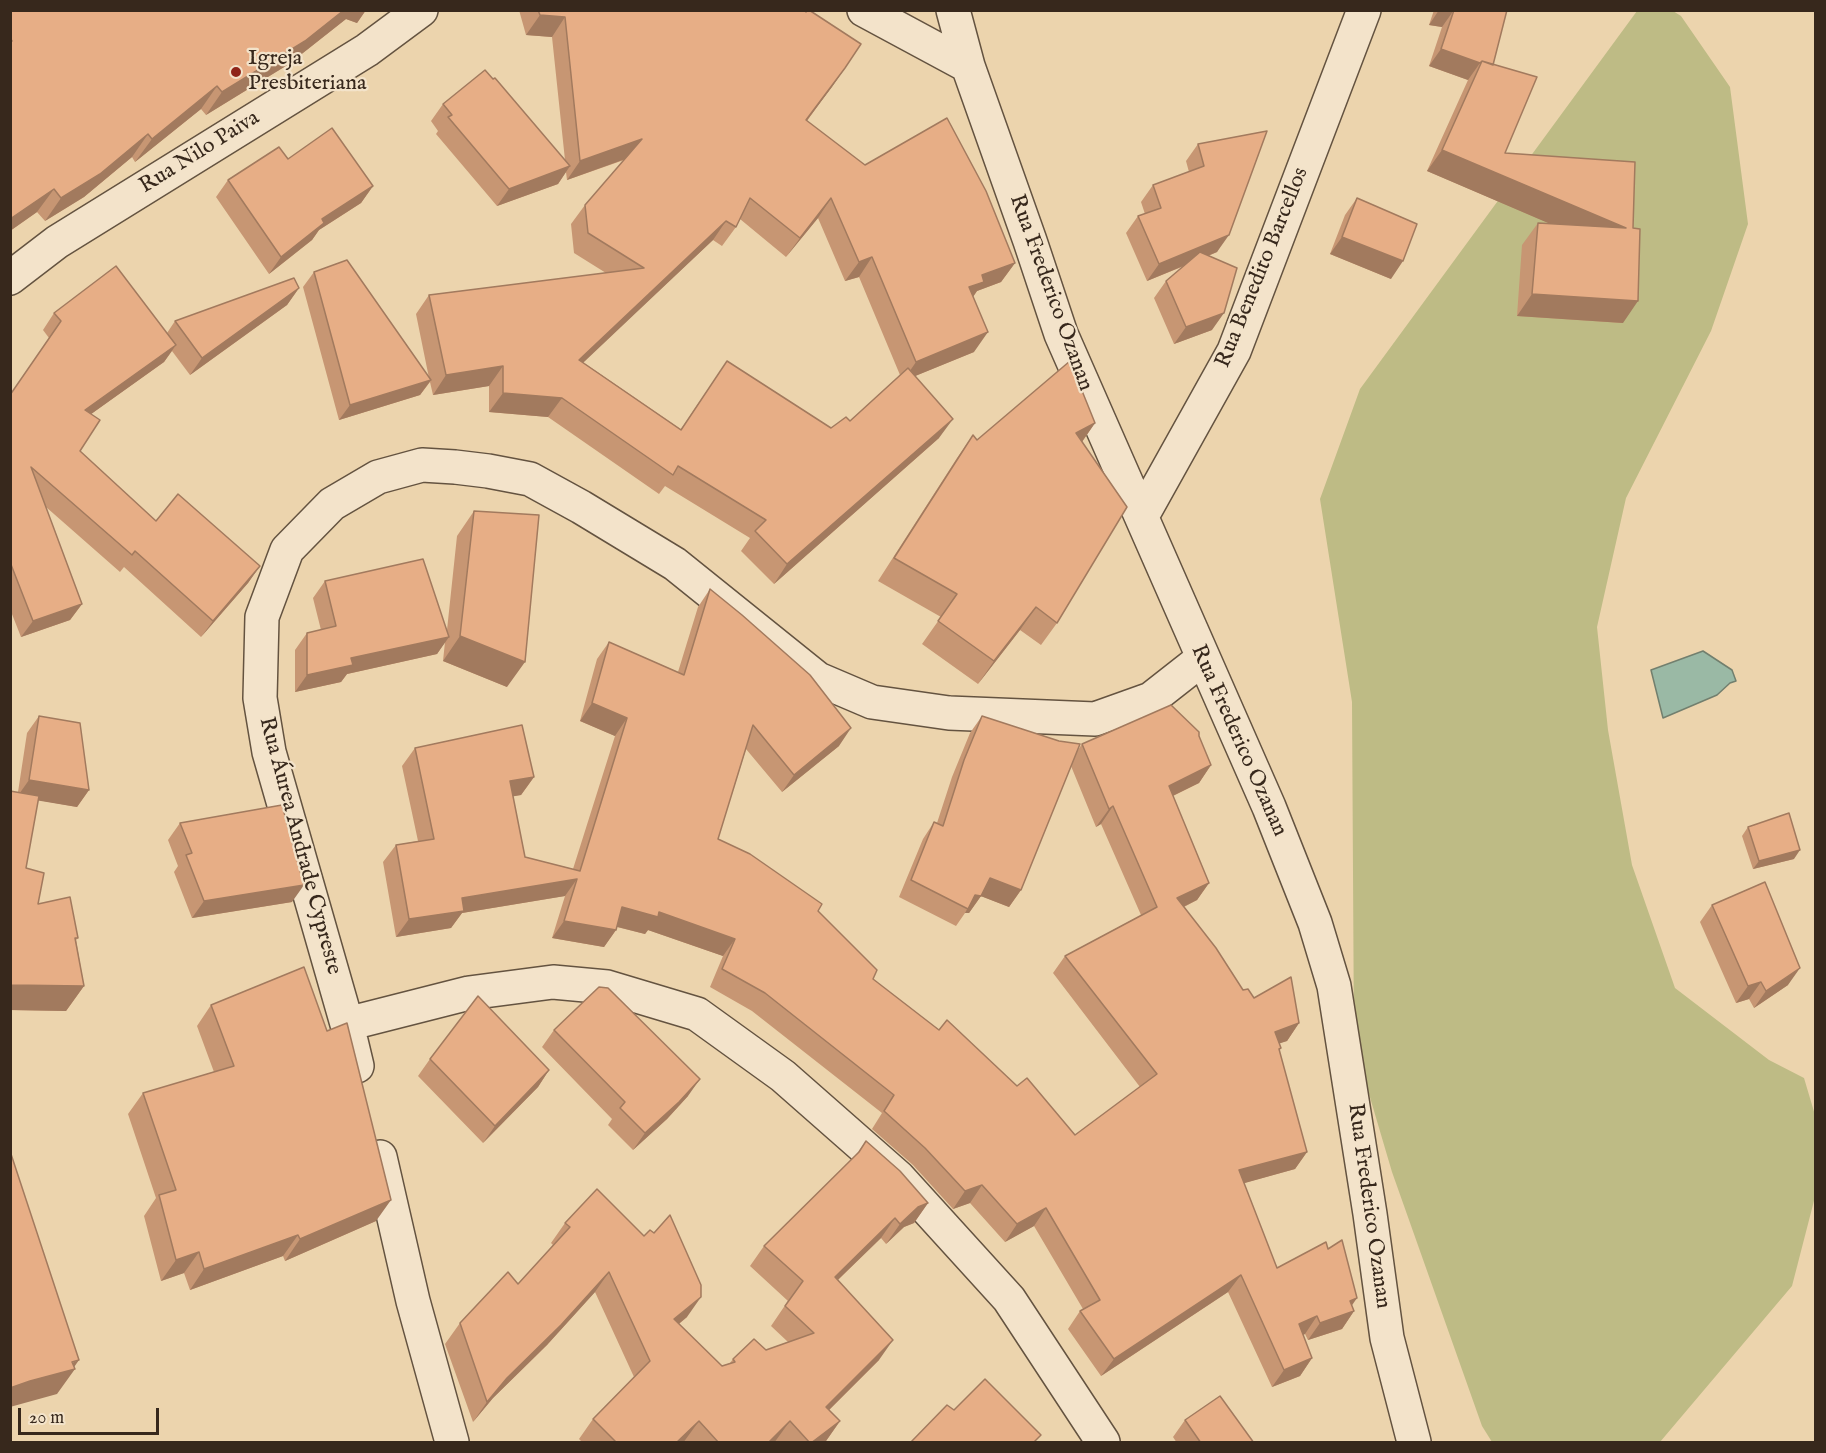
<!DOCTYPE html>
<html>
<head>
<meta charset="utf-8">
<style>
	body { margin:0 }
	#map { position:relative; width:1826px; height:1453px; overflow:hidden; background:#ecd4ad; font-family:"IM FELL English",serif }
	canvas { display:block }
	.frame { position:absolute; inset:0; border:12px solid #37281c; pointer-events:none }
	.scale { position:absolute; left:18px; top:1408px; width:141px; height:27px; box-sizing:border-box; border:3px solid #37281c; border-top:0; padding-left:8px; font-size:18px; line-height:21px; white-space:nowrap; color:#37281c; -webkit-text-stroke:4px #f3e3ca; paint-order:stroke }
</style>
</head>
<body>
<div id="map">
<canvas width="1826" height="1453"></canvas>
<div class="frame"></div>
<div class="scale">20 m</div>
</div>
<script>
const g = document.querySelector('canvas').getContext('2d');
g.lineJoin = 'round';
function fill(path, color) { g.fillStyle = color; g.fill(path, 'evenodd'); }
function trace(path, color, width, dash) { g.strokeStyle = color; g.lineWidth = width; g.lineCap = dash ? 'butt' : 'round'; g.setLineDash(dash || []); g.stroke(path); }
function write(font, color, halo, rows, align = 'center') {
  g.font = font + ' "IM FELL English",serif'; g.lineWidth = 4.5; g.setLineDash([]); g.textBaseline = 'middle'; g.strokeStyle = halo; g.fillStyle = color; for (const [text, x, y, turn = 0] of rows) {
    g.save(); g.translate(x, y); g.rotate((+turn || 0) * Math.PI / 180); g.textAlign = isNaN(turn) ? turn : align; if (halo) g.strokeText(text, 0, 0); g.fillText(text, 0, 0); g.restore();
  }
}
const green = new Path2D(`
	M1637 11H1673L1681 16 1730 87 1748 224 1711 331 1626 498 1597 627 1608 730 1632 865 1675 988 1769 1060 1804 1078 1815 1115 1816 1193 1792 1286 1660 1442H1492L1482 1426 1392 1172 1354 1043 1352 702 1320 499 1360 389Z`);
const water = new Path2D(`
	M1703 651 1732 670 1736 681 1730 683 1717 695 1663 718 1651 670Z`);
const minor = new Path2D(`
	M864 10 968 66
	M953 10 968 66 1030 241 1061 334 1269 807 1315 923 1334 986 1370 1214 1387 1338 1414 1442
	M10 278 57 242 367 50 421 10
	M1142 516 1234 351 1364 10
	M347 1024 469 993 553 982 607 987 697 1014 783 1076 899 1178 1009 1299 1103 1442
	M357 1066 347 1024 269 752 260 698 262 617 287 550 332 504 378 477 422 465 455 467 488 471 530 479 581 507 675 564 818 679 872 702 949 713 1095 719 1151 699 1202 659
	M380 1157 413 1301 452 1442`);
const wall = new Path2D(`
	M10 10H366L357 23 346 19 289 64 206 115 201 109 135 162 132 157 84 197 45 221 37 212 10 231Z
	M519 10H803L805 11 809 10 845 68 807 121 865 165 1015 263 1001 282 977 291 973 297 974 352 915 376 939 438 774 584 741 551 750 538 665 486 659 494 548 417 489 412V386L433 395 430 382 420 395 339 420 303 287 314 272 429 378 416 314 429 295 606 273 574 253 571 224 585 205 624 160 567 180 566 172 558 184 497 206 436 134 438 131 431 121 443 104 565 160 552 37 526 35ZM818 218 845 281 859 277 900 375 850 421 831 428 727 361 681 429 583 362 713 240 722 246 736 227 740 219 786 257Z
	M1434 10H1507L1493 65 1505 153 1623 323 1517 316 1522 245 1538 223 1551 224 1427 171 1468 80 1429 66 1442 27 1429 25Z
	M1267 131 1217 252 1208 256 1212 330 1174 344 1154 298 1166 281 1184 266 1147 281 1126 233 1138 216 1145 214 1141 202 1153 185 1189 172 1186 161 1198 144Z
	M288 159 373 186 361 203 319 230 312 240 269 274 216 197 228 180Z
	M1357 198 1391 279 1330 254 1345 215Z
	M299 288 287 305 190 375 172 351 164 362 91 414 80 451 156 521 260 566 248 583 201 637 124 567 120 572 46 507 82 604 70 620 21 637 10 609V395L49 338 43 330 54 313 167 333 175 321Z
	M1095 423 1082 442 1057 623 1041 645 1020 630 978 684 922 644 941 617 878 581 957 458 973 435 977 440Z
	M474 511 507 687 443 661 445 642 437 654 347 674 341 682 295 692V650L307 633 321 630 313 598 325 581 447 630 457 536Z
	M710 589 839 746 782 792 746 749 718 839 818 911 873 979 939 1030 1017 1086 1075 1135 1140 1087 1053 973 1065 956 1141 915 1101 824 1096 827 1071 766 1021 890 1009 907 981 896 969 913H965L956 926 899 897 923 839 934 822 937 823 952 777 970 733 982 716 1078 750 1082 744 1199 736 1211 765 1199 783 1173 796 1209 883 1197 900 1184 907 1243 990 1254 998 1299 1023 1287 1041 1279 1043 1281 1048 1279 1051 1307 1152 1295 1169 1244 1183 1277 1268 1352 1306 1354 1311 1342 1329 1308 1340 1305 1334 1303 1335 1312 1358 1300 1376 1272 1387 1228 1292 1101 1376 1068 1329 1080 1311 1083 1309 1034 1226 1005 1242 970 1203 953 1209 913 1165 872 1129 882 1113 752 1011 710 987 723 956 648 930 645 934 617 927 616 930 604 947 552 938 565 896 462 913 451 928 396 937 383 862 396 845 418 841 402 766 415 748 534 777 521 795 513 796 525 857 573 869 615 736 580 721 597 659 609 642 678 672 698 607Z
	M39 716 89 790 77 807 38 800 26 868 38 904 78 938 76 940 84 986 66 1011 10 1010 18 792 27 733Z
	M180 823 292 902 192 918 174 872 178 866 168 840Z
	M1748 827 1794 859 1753 869 1742 836Z
	M1712 905 1788 985 1754 1008 1749 999 1736 1003 1700 922Z
	M211 1005 376 1221 285 1261 283 1256 190 1290 184 1273 161 1281 144 1216 156 1198 128 1114 143 1093 214 1072 197 1026Z
	M554 1030 688 1096 667 1119 633 1150 608 1125 612 1119 542 1047Z
	M430 1059 549 1070 538 1087 483 1143 418 1076Z
	M866 1141 928 1203 914 1223 904 1227 886 1244 881 1238 838 1280 879 1360 829 1410 840 1421 826 1441 824 1443H777L776 1441 774 1443H686L684 1441 683 1443H583L579 1439 593 1419 634 1377 595 1292 547 1345 493 1398 473 1422 445 1344 460 1323 518 1284 553 1245 551 1243 565 1223 687 1317 679 1324 722 1366 730 1363 733 1359 766 1350 788 1342 771 1326 788 1301 750 1266 764 1246 856 1155Z
	M1185 1420 1254 1443H1177L1173 1437Z`);
const shadedWall = new Path2D(`
	M344 10H366L357 23 346 19 289 64 206 115 222 92Z
	M1439 10H1454L1442 27 1429 25Z
	M540 15 565 17 552 37 526 35Z
	M1441 49 1480 63 1468 80 1429 66Z
	M845 68 832 87 792 140 806 120Z
	M217 86 201 109 135 162 152 139Z
	M148 134 132 157 84 197 45 221 61 198Z
	M642 139 628 158 567 180 580 161Z
	M1442 150 1626 228 1611 250 1427 171Z
	M570 166 558 184 497 206 509 189Z
	M373 186 361 203 319 230 312 240 269 274 281 257 322 219Z
	M54 189 37 212 10 231V219Z
	M831 198 818 218 786 257 800 238Z
	M726 221 713 240 566 379 579 360Z
	M1229 235 1217 252 1147 281 1159 264Z
	M1342 237 1403 261 1391 279 1330 254Z
	M872 257 859 277 845 281 859 262Z
	M1015 263 1001 282 977 291 970 301 969 287 982 275Z
	M299 288 287 305 190 375 202 358Z
	M1532 294 1638 301 1623 323 1517 316Z
	M1224 313 1212 330 1174 344 1186 327Z
	M988 332 974 352 903 381 916 362Z
	M176 345 164 362 73 427 85 410Z
	M503 366 489 386 433 395 446 375Z
	M431 380 420 395 339 420 350 405Z
	M503 393 562 398 548 417 489 412Z
	M953 419 939 438 774 584 787 564Z
	M1095 423 1079 446 1076 433Z
	M260 566 248 583 201 637 213 621Z
	M82 604 70 620 21 637 33 621Z
	M1036 607 1020 630 978 684 994 661Z
	M460 636 525 662 507 687 443 661Z
	M449 637 437 654 347 674 341 682 295 692 307 675 351 658Z
	M592 703 627 718 615 736 580 721Z
	M851 728 839 746 782 792 794 775Z
	M1211 765 1199 783 1156 804 1169 786Z
	M534 777 521 795 498 799 510 781Z
	M29 780 89 790 77 807 17 797Z
	M1113 806 1101 824 1096 827 1109 809Z
	M1800 850 1794 859 1753 869 1759 861Z
	M990 878 1021 890 1009 907 978 895Z
	M577 879 565 896 462 913 451 928 396 937 409 919 462 898Z
	M1209 883 1197 900 1165 916 1177 898Z
	M304 885 292 902 192 918 204 901Z
	M975 895 981 896 969 913H965Z
	M622 907 659 912 735 939 723 956 648 930 645 934 610 925Z
	M564 921 616 930 604 947 552 938Z
	M1800 968 1788 985 1754 1008 1766 991Z
	M1761 982 1749 999 1736 1003 1748 986Z
	M10 985 84 986 66 1011 10 1010Z
	M1299 1023 1287 1041 1263 1049 1275 1032Z
	M549 1070 538 1087 483 1143 495 1126Z
	M700 1079 688 1096 667 1119 633 1150 645 1133Z
	M1307 1152 1295 1169 1227 1188 1239 1170Z
	M982 1185 970 1203 953 1209 965 1191Z
	M391 1200 376 1221 285 1261 300 1239Z
	M928 1203 914 1223 904 1227 886 1244 900 1224 918 1207Z
	M1046 1208 1034 1226 1005 1242 1017 1224Z
	M895 1218 881 1238 820 1297 835 1277Z
	M298 1235 283 1256 190 1290 204 1269Z
	M199 1252 184 1273 161 1281 176 1260Z
	M609 1272 595 1292 547 1345 493 1398 473 1422 487 1402 507 1378Z
	M1241 1275 1228 1292 1101 1376 1114 1359Z
	M701 1297 687 1317 660 1339 674 1319Z
	M1357 1298 1346 1314 1354 1311 1342 1329 1308 1340 1320 1323 1350 1301Z
	M1317 1316 1305 1334 1287 1342 1299 1324Z
	M893 1340 879 1360 812 1427 826 1407Z
	M1312 1358 1300 1376 1272 1387 1284 1370Z
	M79 1360 72 1370 75 1369 57 1394 10 1407V1388Z
	M699 1421 683 1443H676Z
	M790 1421 774 1443H768Z
	M840 1421 826 1441 824 1443H811Z`);
const building = new Path2D(`
	M10 10H344L305 41 222 92 217 86 152 139 148 134 100 174 61 198 54 189 10 219V42L12 41 10 38Z
	M538 10H803L806 12V10H809L861 44 845 68 806 120 865 165 947 118 986 191 1015 263 982 275 984 282 969 287 988 332 916 362 872 257 859 262 831 198 800 238 750 198 736 227 726 221 579 360 681 430 727 361 831 428 846 417 850 421 908 368 953 419 787 564 755 531 766 520 678 466 673 475 562 398 503 393V366L446 375 429 295 644 268 588 233 585 205 642 139 580 161 565 17 540 15Z
	M1454 10H1507L1493 65 1482 61 1480 63 1441 49Z
	M1482 61 1537 77 1505 153 1635 162 1633 228 1640 229 1638 301 1532 294 1538 223 1626 228 1442 150Z
	M485 70 493 79 495 78 570 166 509 189 448 117 452 115 443 104Z
	M332 128 373 186 322 219 324 223 281 257 228 180 279 147 288 159Z
	M1267 131 1229 235 1159 264 1138 216 1161 208 1153 185 1204 166 1198 144Z
	M1357 198 1417 224 1403 261 1342 237Z
	M1200 252 1237 268 1224 313 1186 327 1166 281Z
	M347 260 431 380 350 405 314 272Z
	M116 266 176 345 85 410 100 420 80 451 156 521 178 494 260 566 213 621 135 551 132 555 31 467 82 604 33 621 10 562V395L61 321 54 313Z
	M294 278 299 288 202 358 175 321Z
	M1070 361 1095 423 1076 433 1127 507 1057 623 1036 607 994 661 938 621 957 594 894 558 973 435 977 440Z
	M474 511 539 515 525 662 460 636Z
	M423 559 449 637 351 658 353 665 307 675V633L336 626 325 581Z
	M710 589 742 615 810 675 851 728 794 775 753 725 718 839 750 854 822 904 818 911 877 970 873 979 939 1030 947 1020 1017 1086 1027 1078 1075 1135 1157 1074 1065 956 1157 907 1113 806 1109 809 1082 744 1171 705 1199 732V736L1211 765 1169 786 1209 883 1177 898 1216 948 1243 990 1248 989 1254 998 1291 977 1299 1023 1275 1032 1281 1048 1279 1049 1307 1152 1239 1170 1277 1268 1326 1242 1328 1249 1342 1240 1357 1298 1350 1301 1354 1311 1320 1323 1317 1316 1299 1324 1312 1358 1284 1370 1241 1275 1114 1359 1080 1311 1100 1300 1046 1208 1017 1224 982 1185 965 1191 925 1148 884 1111 894 1095 765 993 722 969 735 939 659 912 658 917 622 907 616 930 564 921 577 879 462 898 464 911 409 919 396 845 434 839 415 748 522 725 534 777 510 781 525 857 580 871 627 718 592 703 609 642 684 675Z
	M39 716 80 723 89 790 29 780Z
	M982 716 1059 741 1080 744 1021 890 990 878 981 896 975 895 968 909 911 880 934 822 943 826 964 760Z
	M10 791 39 796 26 868 44 873 38 904 70 897 78 938H75L84 986 10 985Z
	M282 805 304 885 204 901 186 855 192 853 180 823Z
	M1789 813 1800 850 1759 861 1748 827Z
	M1765 882 1800 968 1766 991 1761 982 1748 986 1712 905Z
	M304 967 327 1031 347 1023 391 1200 300 1239 298 1235 204 1269 199 1252 176 1260 159 1195 176 1190 143 1093 234 1066 211 1005Z
	M599 987 608 988 700 1079 679 1102 645 1133 620 1108 625 1102 554 1030Z
	M478 996 549 1070 495 1126 430 1059Z
	M866 1141 900 1171 928 1203 918 1207 900 1224 895 1218 835 1277 893 1340 826 1407 840 1421 811 1443H810L790 1421 768 1443H719L699 1421 676 1443H617L593 1419 650 1361 609 1272 561 1325 507 1378 487 1402 460 1323 508 1272 518 1284 570 1227 565 1223 597 1189 644 1236 650 1230 654 1233 670 1215 701 1285V1297L674 1319 722 1366 735 1362 733 1359 754 1339 766 1350 814 1333 785 1306 803 1281 764 1246 859 1152Z
	M10 1151 79 1360 72 1362 75 1369 30 1381 10 1388Z
	M985 1379 1041 1435 1033 1443H910L947 1405 954 1410Z
	M1220 1396 1254 1443H1201L1185 1420Z`);
const markers = [
	[236,72,6,"#8f2418"]
];
const poiNames = [
	["Igreja",248,59],
	["Presbiteriana",248,84]
];
const streetNames = [
	["Rua Nilo Paiva",200,153,-32],
	["Rua Benedito Barcellos",1263,268,-68],
	["Rua Frederico Ozanan",1050,293,70],
	["Rua Frederico Ozanan",1238,741,66],
	["Rua Áurea Andrade Cypreste",299,846,75],
	["Rua Frederico Ozanan",1368,1206,82]
];
fill(green, '#bebb85');
fill(water, '#9ab9a5');
trace(water, '#727f6e', 1.5);
trace(minor, '#645340', 36);
trace(minor, '#f3e3ca', 33);
fill(wall, '#c79673');
fill(shadedWall, '#a27a5e');
fill(building, '#e7ae86');
trace(building, '#a27a5e', 1.5);
for (const [x, y, r, color] of markers) { const dot = new Path2D(); dot.arc(x, y, r, 0, 2 * Math.PI); g.fillStyle = color; g.fill(dot); trace(dot, '#f3e3ca', 2); }
write('22px', '#37281c', '#f3e3ca', poiNames, 'left');
write('22px', '#37281c', '#f3e3ca', streetNames);
</script>
</body>
</html>
